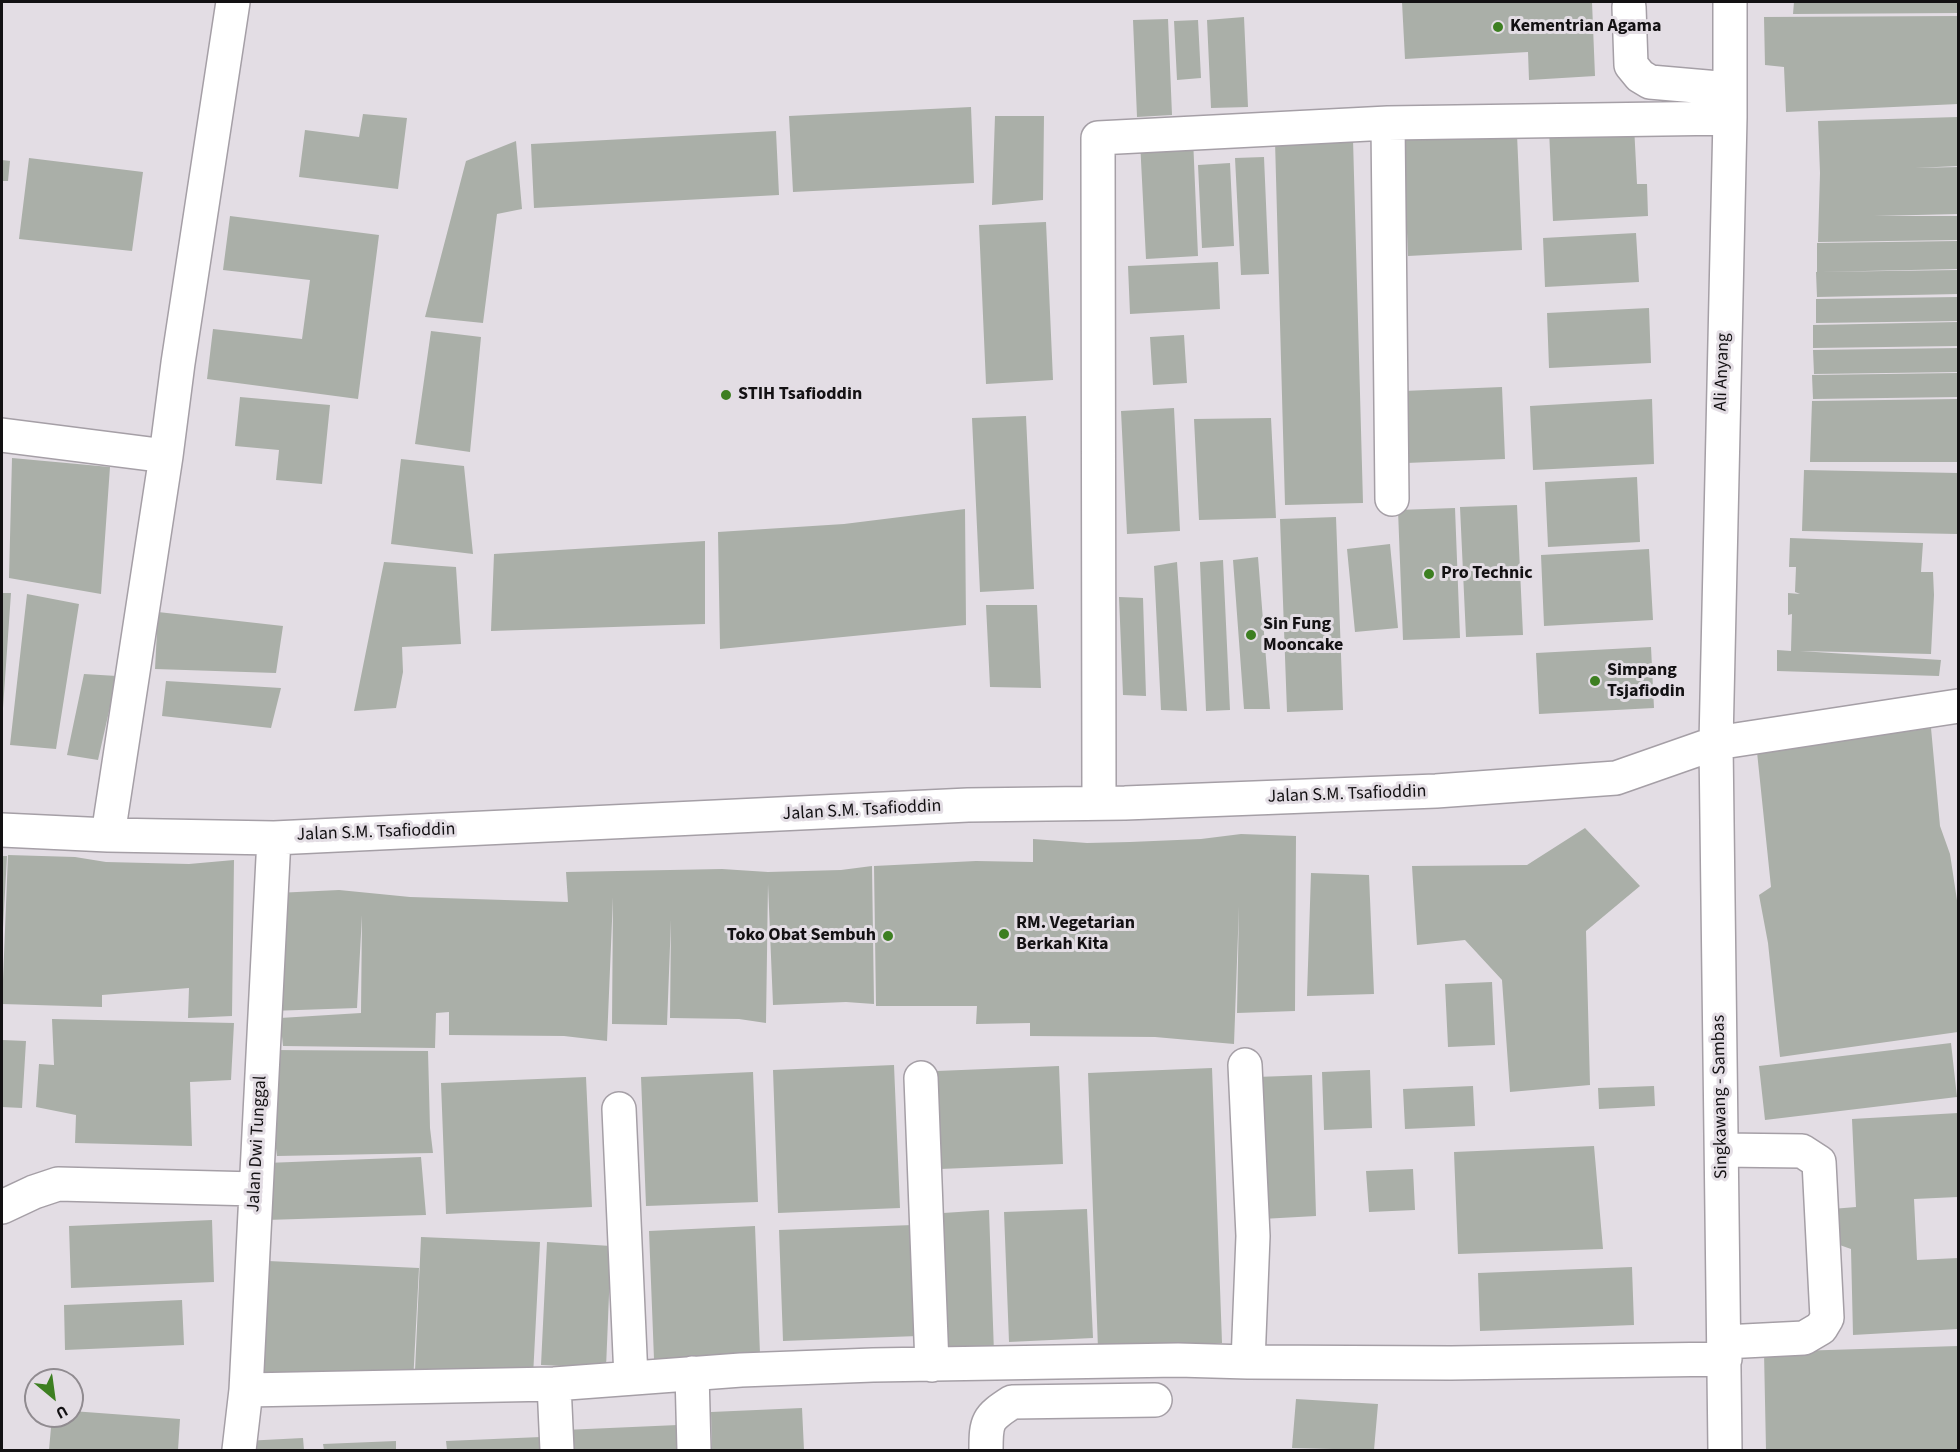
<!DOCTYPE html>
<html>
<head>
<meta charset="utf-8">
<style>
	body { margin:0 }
	#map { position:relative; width:1960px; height:1452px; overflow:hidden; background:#e3dde4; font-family:"Source Sans 3",sans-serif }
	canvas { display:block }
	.frame { position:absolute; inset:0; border:3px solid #131113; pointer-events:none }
	.north { position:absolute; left:24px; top:1368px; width:60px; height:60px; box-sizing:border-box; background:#e3dde4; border:2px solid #908b90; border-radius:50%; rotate:151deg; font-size:16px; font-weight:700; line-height:24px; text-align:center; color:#131113 }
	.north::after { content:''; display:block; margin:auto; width:21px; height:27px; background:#3d7f21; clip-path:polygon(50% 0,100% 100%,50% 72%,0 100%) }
</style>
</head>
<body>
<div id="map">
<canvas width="1960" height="1452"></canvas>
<div class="frame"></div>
<div class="north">U</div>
</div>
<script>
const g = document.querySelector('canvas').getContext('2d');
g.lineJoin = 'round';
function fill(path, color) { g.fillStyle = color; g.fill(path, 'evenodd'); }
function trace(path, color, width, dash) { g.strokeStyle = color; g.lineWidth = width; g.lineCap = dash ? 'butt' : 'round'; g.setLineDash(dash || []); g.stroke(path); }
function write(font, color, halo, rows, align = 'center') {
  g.font = font + ' "Source Sans 3",sans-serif'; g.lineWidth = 6; g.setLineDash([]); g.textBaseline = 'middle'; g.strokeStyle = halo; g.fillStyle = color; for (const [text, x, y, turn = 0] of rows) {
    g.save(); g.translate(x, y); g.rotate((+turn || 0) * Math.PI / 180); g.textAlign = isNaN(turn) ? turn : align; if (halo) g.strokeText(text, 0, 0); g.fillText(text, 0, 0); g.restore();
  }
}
const building = new Path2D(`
	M1402 2H1592L1595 76 1529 80 1528 52 1405 59Z
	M1794 2H1958V13L1793 14Z
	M1958 16V104L1786 112 1784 67 1765 65 1764 17Z
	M1244 17 1248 107 1211 108 1207 20Z
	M1168 19 1172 115 1137 117 1133 20Z
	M1198 20 1201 78 1177 80 1174 21Z
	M971 107 974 183 793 192 789 116Z
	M363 114 407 118 398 189 299 177 305 130 359 137Z
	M995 116H1044L1043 200 992 205Z
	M1958 117V166L1915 168 1958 167V214L1874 216H1958V240L1818 242 1820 173 1818 121Z
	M1634 125 1637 184H1647L1648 216 1553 221 1549 129Z
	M776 131 779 195 534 208 531 144Z
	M1517 134 1522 250 1408 256 1403 140Z
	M1193 138 1198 256 1146 259 1140 141Z
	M1353 139 1363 503 1285 505 1275 141Z
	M516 141 522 209 497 214 483 323 425 317 466 161Z
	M1264 157 1269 274 1241 275 1235 158Z
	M29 158 143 172 132 251 19 239Z
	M2 160 10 161 8 181H2Z
	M1230 163 1234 246 1202 248 1198 165Z
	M230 216 379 235 358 399 207 379 213 329 302 339 310 280 223 270Z
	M1046 222 1053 380 986 384 979 225Z
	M1636 233 1639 282 1545 287 1543 238Z
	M1958 241V269L1817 272V243Z
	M1218 262 1220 309 1130 314 1128 266Z
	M1958 270V294L1817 297 1816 272Z
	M1958 297V321L1816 323V299Z
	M1649 308 1651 363 1549 368 1547 313Z
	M1958 322V346L1813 348V325Z
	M431 331 481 337 470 452 415 444Z
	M1184 335 1187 383 1153 385 1150 337Z
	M1958 348V372L1814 374 1813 350Z
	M1958 373V397L1813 399 1812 375Z
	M1502 387 1505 459 1406 463 1403 391Z
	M240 397 330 405 322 484 276 480 279 450 235 446Z
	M1652 399 1654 464 1533 470 1530 406Z
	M1958 399V462H1810L1812 401Z
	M1174 408 1180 531 1127 534 1121 411Z
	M1026 416 1034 589 980 592 972 418Z
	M1271 418 1276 518 1199 520 1194 419Z
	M12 458 110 467 101 594 9 578Z
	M401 459 464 466 473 554 391 544Z
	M1804 470 1958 473V534L1802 531Z
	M1637 477 1640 542 1548 547 1545 482Z
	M1517 505 1523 635 1466 637 1460 507Z
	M1455 508 1460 638 1403 640 1398 510Z
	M965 509 966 625 720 649 718 532 844 524Z
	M1336 517 1343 710 1287 712 1280 519Z
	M1790 538 1923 543 1921 572H1933L1934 595 1931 654 1800 651 1941 660 1939 676 1777 671V650L1791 651 1792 614 1788 615V593L1800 594 1795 592 1796 567H1789Z
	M705 541V624L491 631 494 554Z
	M1390 544 1398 628 1355 632 1347 549Z
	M1649 549 1653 620 1544 626 1541 555Z
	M1258 557 1270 709H1244L1233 560Z
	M1223 560 1230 710 1206 711 1200 562Z
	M384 562 456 567 461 644 402 647 403 672 396 708 354 711Z
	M1177 562 1187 711 1161 710 1154 566Z
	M2 593H11L3 708 2 707Z
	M27 594 79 604 56 749 10 745Z
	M1119 597 1143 598 1146 696 1123 695Z
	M986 605H1037L1041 688 990 687Z
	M158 612 283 626 276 673 155 669Z
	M1651 647 1654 708 1539 714 1536 653Z
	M84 674 117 676 98 760 67 755Z
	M166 681 281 688 271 728 162 716Z
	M1931 728 1940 826 1950 854 1958 907V1032L1780 1057 1768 943 1759 895 1771 887 1757 752Z
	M1585 828 1640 886 1586 931 1590 1085 1510 1092 1502 980 1465 940 1417 945 1412 866 1527 865Z
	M1241 834 1296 836 1295 1011 1237 1013 1239 906 1234 1044 1155 1037 1030 1036V1023L976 1024 977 1006H876L874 866 976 861 1033 862V839L1087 843 1130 842 1201 839Z
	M8 855 75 857 106 862 189 864 234 860 232 1016 188 1018 189 988 102 995V1007L2 1004Z
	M2 856H7L3 928H2Z
	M872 866 874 1004 846 1002 773 1005 768 884 766 1023 739 1019 670 1018 671 920 667 1025 612 1024 613 897 607 1041 564 1036 449 1035V1012L436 1013 435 1048 283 1046 280 1018 361 1013 362 915 357 1008 270 1011 276 893 339 890 410 897 568 902 566 872 722 869 768 872 841 870Z
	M1311 873 1369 875 1374 994 1307 996Z
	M1492 982 1495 1045 1448 1047 1445 984Z
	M52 1019 234 1023 231 1080 190 1082 192 1146 75 1143 76 1115 36 1107 39 1064 54 1065Z
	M2 1040 26 1041 22 1108 2 1107Z
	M1951 1043 1957 1097 1765 1120 1759 1066Z
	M271 1050 428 1051 430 1128 433 1153 277 1156 273 1126Z
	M894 1065 900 1208 778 1213 773 1070Z
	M1059 1066 1063 1164 940 1169 937 1071Z
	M1212 1068 1222 1343 1098 1349 1088 1073Z
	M1370 1070 1372 1128 1324 1130 1322 1072Z
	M753 1072 758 1202 646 1206 641 1077Z
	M1312 1075 1316 1216 1262 1219 1256 1077Z
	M586 1077 592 1207 446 1214 441 1083Z
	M1473 1086 1475 1126 1405 1129 1403 1089Z
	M1654 1086 1655 1106 1599 1109 1598 1088Z
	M1958 1113V1197L1914 1199 1917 1260 1958 1258V1329L1853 1335 1851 1249 1834 1243 1832 1209 1856 1207 1852 1119Z
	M1594 1146 1603 1249 1458 1254 1454 1152Z
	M421 1157 426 1215 266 1220V1163Z
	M1413 1169 1415 1210 1369 1212 1366 1171Z
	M1087 1209 1093 1338 1009 1342 1004 1212Z
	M989 1210 994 1353 948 1355 943 1213Z
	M212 1220 214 1282 71 1288 69 1226Z
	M913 1225 918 1336 783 1341 779 1230Z
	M755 1226 760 1354 654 1359 649 1231Z
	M421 1237 540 1242 533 1376 415 1371Z
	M547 1242 611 1246 606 1368 541 1365Z
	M268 1261 419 1268 413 1383 262 1376Z
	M1632 1267 1634 1325 1480 1331 1478 1273Z
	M182 1300 184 1345 65 1350 64 1305Z
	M1958 1346V1450H1766L1764 1352Z
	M1296 1399 1378 1404 1374 1450 1292 1448Z
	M802 1408 804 1450H712L711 1412Z
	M72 1411 180 1419 178 1450H49L52 1416H72Z
	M678 1425 679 1450H565L564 1430Z
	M541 1437 542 1450H447L446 1441Z
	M303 1438 304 1450H244V1441Z
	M396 1441V1450H324L323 1444Z`);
const minor = new Path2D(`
	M1629 7 1631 65 1640 76 1650 82 1730 89
	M1388 123 1392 499
	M2 435 166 456
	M1099 803 1098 138 1388 123 1730 118
	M2 830 108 835 274 838 968 805 1125 803 1436 791 1616 778 1716 743 1958 706
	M108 835 166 456 178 363 233 2
	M1245 1065 1253 1236 1248 1362
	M921 1078 932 1365
	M619 1109 631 1378
	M1722 1150 1802 1151 1819 1162 1827 1318 1821 1328 1804 1338 1724 1342
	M2 1207 34 1192 58 1184 256 1189
	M692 1373 694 1450
	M554 1384 557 1450
	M246 1390 554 1384 741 1370 873 1365 1178 1360 1248 1362 1451 1363 1725 1359
	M239 1450 246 1390 274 838
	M986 1450C986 1421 987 1418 1012 1402L1155 1400
	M1725 1450 1716 743 1730 118V2`);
const markers = [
	[1498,27,6,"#3d7f21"],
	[726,395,6,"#3d7f21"],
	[1429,574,6,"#3d7f21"],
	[1251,635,6,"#3d7f21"],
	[1595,681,6,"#3d7f21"],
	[1004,934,6,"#3d7f21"],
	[888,936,6,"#3d7f21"]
];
const poiNames = [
	["Kementrian Agama",1510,27],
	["STIH Tsafioddin",738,395],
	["Pro Technic",1441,574],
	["Sin Fung",1263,625],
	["Mooncake",1263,646],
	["Simpang",1607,671],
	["Tsjafiodin",1607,692],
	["RM. Vegetarian",1016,924],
	["Berkah Kita",1016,945],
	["Toko Obat Sembuh",876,936,"right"]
];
const streetNames = [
	["Ali Anyang",1723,372,-88],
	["Jalan S.M. Tsafioddin",1347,795,-2],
	["Jalan S.M. Tsafioddin",862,811,-3],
	["Jalan S.M. Tsafioddin",376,833,-2],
	["Singkawang - Sambas",1721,1097,-91],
	["Jalan Dwi Tunggal",258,1144,-87]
];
fill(building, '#aaafa8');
trace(minor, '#a59fa6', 36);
trace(minor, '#fff', 33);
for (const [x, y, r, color] of markers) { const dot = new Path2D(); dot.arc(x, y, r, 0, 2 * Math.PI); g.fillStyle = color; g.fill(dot); trace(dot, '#e3dde4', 2); }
write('bold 18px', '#131113', '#e3dde4', poiNames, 'left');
write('18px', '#131113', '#e3dde4', streetNames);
</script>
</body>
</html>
